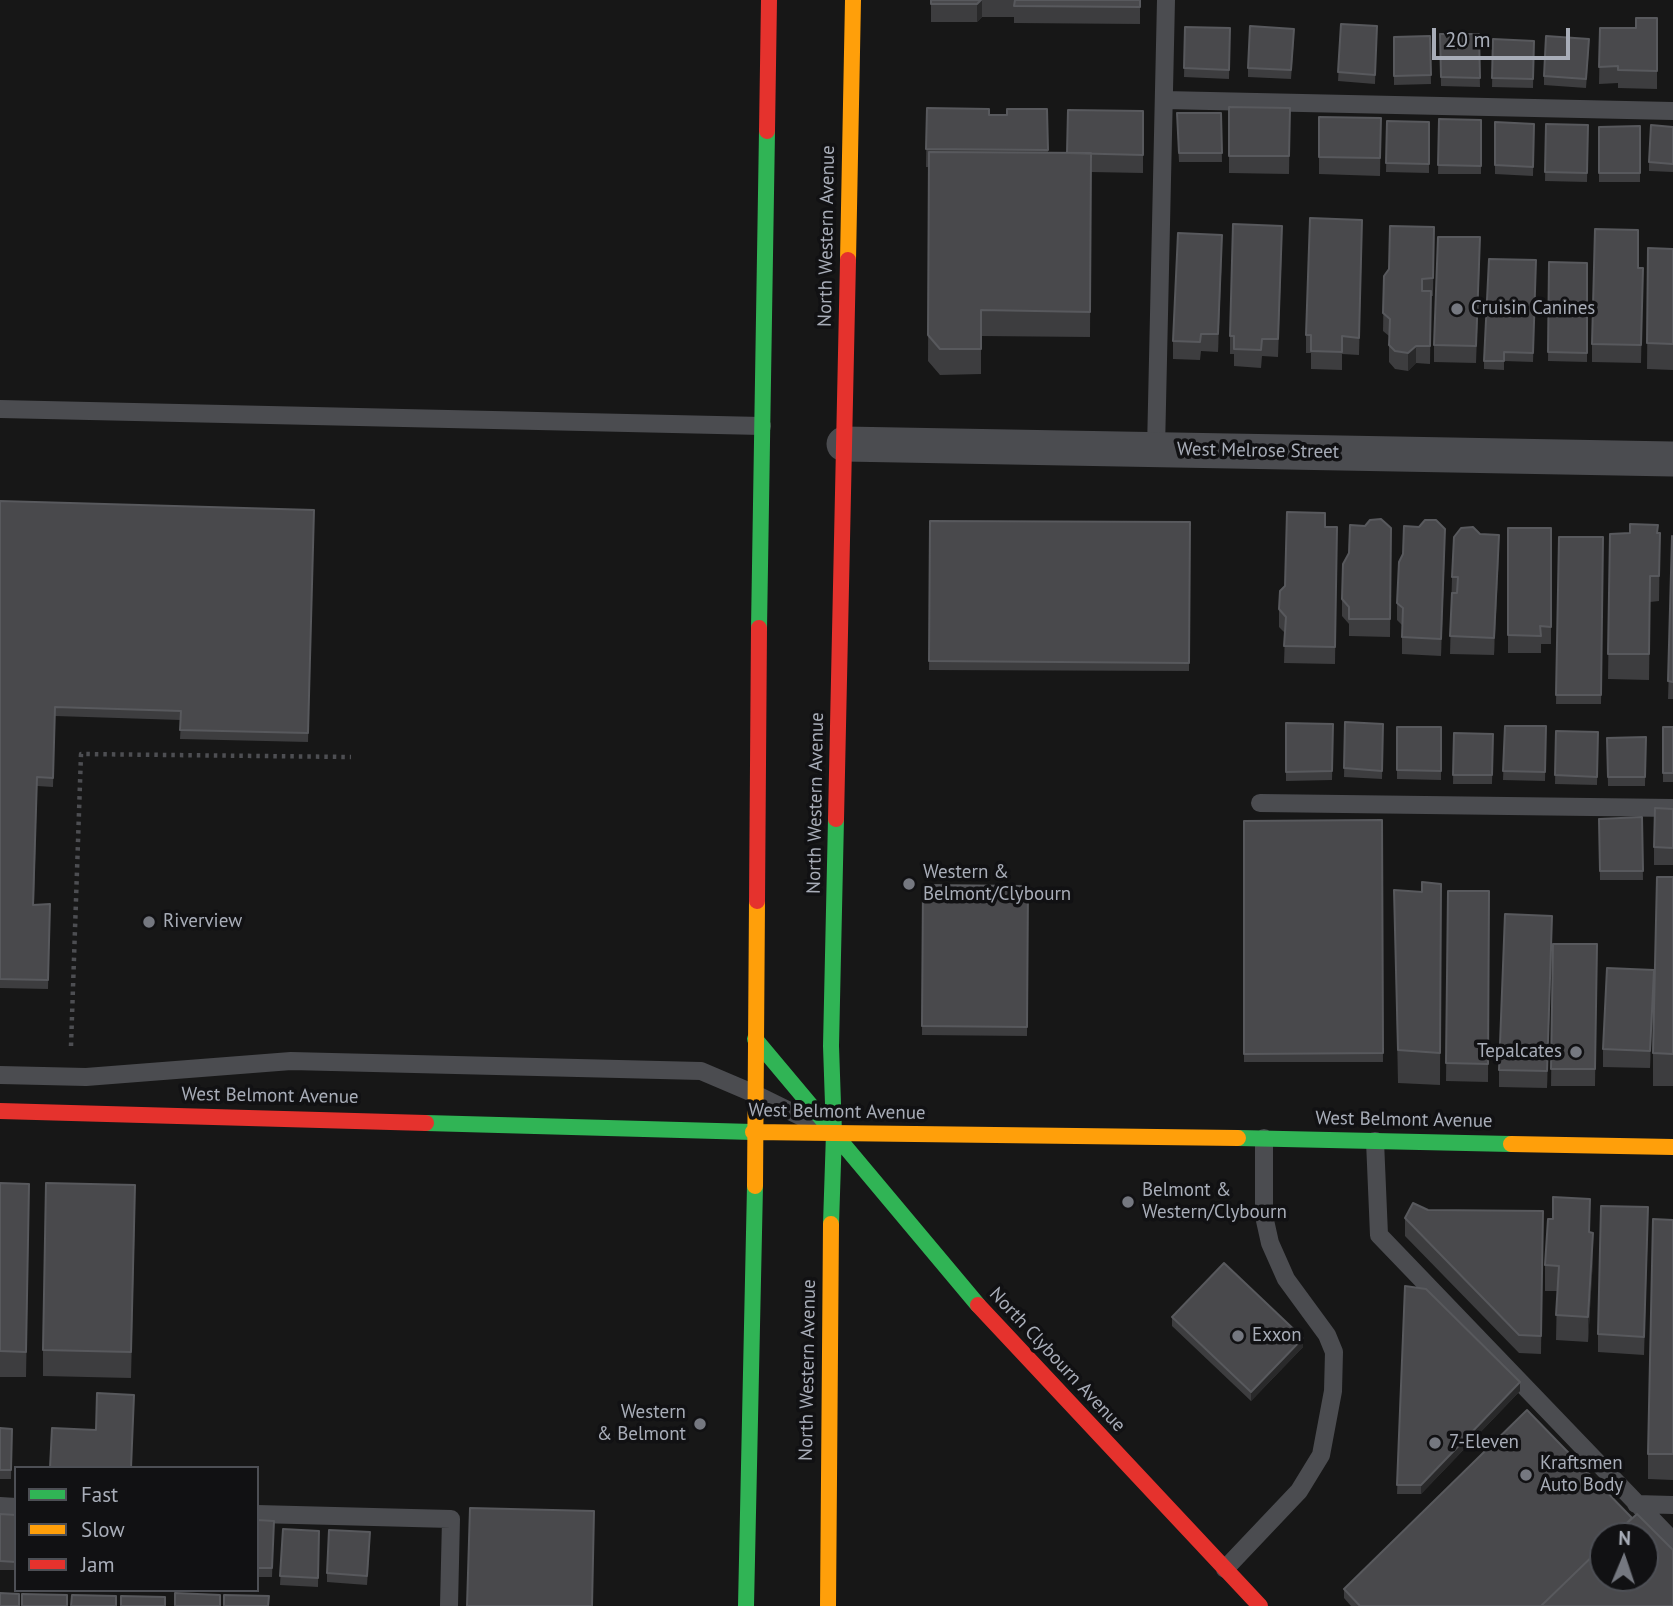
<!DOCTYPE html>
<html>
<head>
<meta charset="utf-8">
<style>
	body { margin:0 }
	#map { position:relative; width:1673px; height:1606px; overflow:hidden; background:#171717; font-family:"PT Sans",sans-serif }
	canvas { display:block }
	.legend { position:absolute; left:14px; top:1466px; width:245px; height:126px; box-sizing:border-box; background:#111113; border:2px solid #4d4f55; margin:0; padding:9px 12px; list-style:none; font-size:21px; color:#a8adb8 }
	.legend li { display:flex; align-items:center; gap:14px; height:35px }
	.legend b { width:35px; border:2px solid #4d4f55 }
	.north { position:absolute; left:1589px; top:1522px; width:70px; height:70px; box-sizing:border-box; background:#111113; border:2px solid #4d4f55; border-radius:50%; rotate:2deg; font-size:19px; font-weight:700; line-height:28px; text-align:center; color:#a8adb8 }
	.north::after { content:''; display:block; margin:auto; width:24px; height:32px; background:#757880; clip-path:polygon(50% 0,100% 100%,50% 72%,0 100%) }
	.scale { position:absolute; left:1432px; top:28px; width:138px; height:32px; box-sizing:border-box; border:4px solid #a8adb8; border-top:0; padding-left:9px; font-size:21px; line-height:24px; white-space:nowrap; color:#a8adb8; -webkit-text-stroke:5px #111113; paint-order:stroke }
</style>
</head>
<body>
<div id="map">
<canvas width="1673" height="1606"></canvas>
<ul class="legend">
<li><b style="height:9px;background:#30b455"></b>Fast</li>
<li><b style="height:9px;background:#ff9f0a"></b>Slow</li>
<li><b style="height:9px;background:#e5322d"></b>Jam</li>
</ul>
<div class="north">N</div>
<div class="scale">20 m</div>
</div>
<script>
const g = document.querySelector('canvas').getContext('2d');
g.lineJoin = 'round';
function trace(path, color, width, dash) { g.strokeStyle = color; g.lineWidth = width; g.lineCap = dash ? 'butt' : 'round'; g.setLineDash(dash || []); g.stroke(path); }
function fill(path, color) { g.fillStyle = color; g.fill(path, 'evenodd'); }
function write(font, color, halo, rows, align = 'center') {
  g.font = font + ' "PT Sans",sans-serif'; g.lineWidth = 7; g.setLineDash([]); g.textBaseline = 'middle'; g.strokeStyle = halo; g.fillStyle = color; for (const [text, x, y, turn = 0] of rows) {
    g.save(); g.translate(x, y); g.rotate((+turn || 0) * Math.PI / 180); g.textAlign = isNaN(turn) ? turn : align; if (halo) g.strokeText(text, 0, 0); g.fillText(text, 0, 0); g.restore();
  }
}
const path = new Path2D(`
	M71 1046 81 754 351 757`);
const lane = new Path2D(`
	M1164 100 1673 111
	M0 409 762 426
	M1156 449 1166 0
	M1260 803 1673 808
	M0 1075 86 1077 291 1061 701 1071 755 1094 812 1122
	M1375 1141 1379 1235 1673 1541
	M1636 1504 1673 1505
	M0 1506 16 1507
	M257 1514 451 1519 449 1606
	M1225 1569 1299 1491 1321 1455 1333 1391 1334 1352 1327 1335 1286 1279 1270 1243 1264 1216V1138`);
const street = new Path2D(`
	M844 444 1673 459`);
const fast = new Path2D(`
	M759 628 767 131
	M755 1039 978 1305
	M426 1123 753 1132
	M1238 1138 1511 1144
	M831 1224 834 1133 831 1046 836 819
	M746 1606 755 1186`);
const slow = new Path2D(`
	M848 260 853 0
	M753 1132 1238 1138
	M1511 1144 1673 1147
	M755 1186 757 901
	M828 1606 831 1224`);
const jam = new Path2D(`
	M767 131 769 0
	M836 819 848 260
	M757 901 759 628
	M0 1111 426 1123
	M978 1305 1260 1606`);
const wall = new Path2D(`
	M931 0H1140V24L1014 23V17H982L977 22H931Z
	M1636 18H1657V89L1618 88V83L1599 84 1600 28H1636Z
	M1341 24 1377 26 1375 84 1338 81Z
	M1185 27 1230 28 1229 79 1184 77Z
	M1440 34H1479L1480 87 1441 86Z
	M1430 36 1431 84 1394 85V37Z
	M1294 38 1291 79 1248 77V68Z
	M1493 39 1534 41 1533 88 1492 87Z
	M1589 48 1586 88 1544 85V76Z
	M1229 107 1290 108 1289 174 1229 173Z
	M927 108 989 115H1007L1047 109 1048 153H1067L1143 111V173L1091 172 1090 337 981 336V374L940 375 928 361 929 167H926Z
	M1221 113 1222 162H1179L1177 122Z
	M1381 118 1380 176 1319 174V157Z
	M1439 119 1481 120V174H1438Z
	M1387 121 1429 122V173L1386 172Z
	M1495 122 1534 124 1533 176 1495 174Z
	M1546 124 1588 125 1587 182 1545 181Z
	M1640 126V182H1599V127Z
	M1673 127V172L1649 171V162Z
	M1434 227 1433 296H1431L1430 364 1416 363 1408 371 1395 369 1389 362V336L1383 331 1384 276Z
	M1362 238 1359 355 1342 354V370L1311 369V353H1306V335Z
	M1282 244 1278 357 1262 356 1261 368 1234 366V354H1230V336Z
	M1648 248 1673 249V370L1647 369Z
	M1222 252 1218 352 1201 351 1200 360 1173 359V341Z
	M1480 255 1476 363 1434 362V345Z
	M1536 260 1533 362 1504 361V370L1484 369V361Z
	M1549 262 1587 263V362L1548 361Z
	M1643 268 1641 363 1592 362V344Z
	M0 501 314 510 308 742 180 739 181 720 55 716 53 787 37 786 34 905 50 904 48 989 0 988Z
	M930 521 1190 522 1189 671 929 670Z
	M1337 527 1335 664 1284 663 1285 633 1279 627V609Z
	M1391 528 1390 637 1349 636V624L1342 616V599L1349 553Z
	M1508 528H1551V644H1541V653H1508Z
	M1660 533 1659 601 1650 602 1649 680 1608 679 1610 534Z
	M1559 537H1603L1601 704H1556Z
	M1673 537V699H1668Z
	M1445 546 1441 656 1402 654V625L1397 620V603Z
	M1499 553 1494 655 1450 654 1452 577Z
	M1345 722 1383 724 1382 779 1344 777Z
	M1286 723 1333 724 1332 780 1286 781Z
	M1505 726H1546L1545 781 1503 780Z
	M1397 727H1441V780L1397 779Z
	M1663 727H1673V782H1663Z
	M1556 731 1598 732 1597 785 1555 784Z
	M1454 733 1493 734 1492 784H1453Z
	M1646 737 1645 786H1608L1607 738Z
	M1673 809V865H1654V847Z
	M1642 817 1643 880H1600L1599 819Z
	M1382 820 1383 1062H1244V821Z
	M1673 877V1086H1653V1053Z
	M1441 884 1440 1085 1398 1083 1394 890 1422 892Z
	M923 885 1028 886 1027 1036 922 1035Z
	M1448 891H1489L1488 1082 1446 1081Z
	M1552 934 1547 1088 1499 1087V1070Z
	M1553 944H1597L1595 1086H1551Z
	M1654 970 1650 1068 1603 1067V1049Z
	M0 1183 29 1210 26 1377H0Z
	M135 1210 131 1378 43 1376V1350Z
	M1428 1210 1543 1211 1541 1354 1519 1353 1405 1236V1218Z
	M1673 1220V1480L1648 1479V1454Z
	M1648 1225 1644 1355 1598 1352V1334Z
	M1590 1232 1593 1259 1588 1342 1556 1340 1557 1291H1545V1265Z
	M1405 1286 1520 1391 1421 1494H1397Z
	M1172 1317 1303 1347 1251 1401 1172 1326Z
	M0 1428 12 1429 11 1479H0Z
	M0 1514 16 1515V1570H0Z
	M257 1520 274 1521 272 1577H257Z
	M283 1529 319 1531 318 1587 280 1585Z
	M370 1541 367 1585 327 1582V1573Z
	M1344 1589 1673 1606H1351L1344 1598Z`);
const shadedWall = new Path2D(`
	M981 0H982V17L977 22V4Z
	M1222 235V252L1218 352V334Z
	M1416 346V363L1408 371V353Z
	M1445 529V546L1441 656V639Z
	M1499 535V553L1494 655V638Z
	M1552 916V934L1547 1088V1071Z
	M1654 970V988L1650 1068V1051Z
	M1593 1233V1259L1588 1342V1317Z
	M1303 1338V1347L1251 1401V1392Z
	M1520 1382V1391L1421 1494V1485Z`);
const building = new Path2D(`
	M931 0H981L977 4H931Z
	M1015 0H1140V7L1014 6Z
	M1636 18H1657V71L1618 70V66L1599 67 1600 28H1636Z
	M1341 24 1377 26 1375 75 1338 72Z
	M1250 26 1294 29 1291 70 1248 68Z
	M1185 27 1230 28 1229 70 1184 68Z
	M1440 34H1479L1480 78 1441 77Z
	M1430 36 1431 75 1394 76V37Z
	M1546 36 1589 39 1586 79 1544 76Z
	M1493 39 1534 41 1533 79 1492 78Z
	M1229 107 1290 108 1289 156H1229Z
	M927 108 989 109V115H1007V109H1047L1048 150 926 149Z
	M1068 110 1143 111V155L1067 153Z
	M1177 113H1221L1222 153H1179Z
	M1319 117 1381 118 1380 158 1319 157Z
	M1439 119 1481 120V166L1438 165Z
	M1387 121 1429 122V164L1386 163Z
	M1495 122 1534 124 1533 167 1495 165Z
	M1546 124 1588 125 1587 173 1545 172Z
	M1651 125 1673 127V164L1649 162Z
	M1640 126V173H1599V127Z
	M929 152 1091 153 1090 312 981 310V349H940L928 335Z
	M1310 218 1362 220 1359 338 1342 336V352L1311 351V335H1306Z
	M1233 224 1282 226 1278 339H1262L1261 350 1234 349V336H1230Z
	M1390 226 1434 227 1433 278 1422 279V291H1431L1430 346H1416L1408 353 1395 351 1389 345 1390 319 1383 313 1384 276 1389 269Z
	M1595 229 1638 230V268H1643L1641 345 1592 344Z
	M1178 233 1222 235 1218 334H1201L1200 342 1173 341Z
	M1438 237H1480L1476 346 1434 345Z
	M1648 248 1673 249V344L1647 343Z
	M1489 259 1536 260 1533 353 1504 352V361H1484Z
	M1549 262 1587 263V353L1548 352Z
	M0 501 314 510 308 733 180 730 181 711 55 707 53 778 37 777 33 905 50 904 48 980 0 979Z
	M1287 512 1325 513V527H1337L1335 647 1284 646 1286 617 1279 609 1280 591 1285 586Z
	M1381 519 1391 528 1390 619H1349V607L1342 599 1343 564 1349 553 1350 525 1365 526 1370 520Z
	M1425 520H1436L1445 529 1441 639 1402 637 1403 608 1397 603 1399 562 1403 554 1404 526 1419 527Z
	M930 521 1190 522 1189 663 929 661Z
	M1630 524 1658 525 1657 533H1660L1659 576H1650L1649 654H1608L1610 534 1630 533Z
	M1473 527 1480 534 1499 535 1494 638 1450 636 1452 593H1457L1458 577H1452L1454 537 1461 528Z
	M1508 528H1551V627L1540 626 1541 636 1508 635Z
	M1672 536 1673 537V682L1668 681Z
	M1559 537H1603L1601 695H1556Z
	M1345 722 1383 724 1382 771 1344 768Z
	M1286 723 1333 724 1332 771 1286 772Z
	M1505 726H1546L1545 772 1503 771Z
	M1397 727H1441V771L1397 770Z
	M1663 727H1673V773H1663Z
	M1556 731 1598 732 1597 777 1555 775Z
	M1454 733 1493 734 1492 775H1453Z
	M1646 737 1645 777H1608L1607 738Z
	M1655 808 1673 809V848L1654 847Z
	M1642 817 1643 871H1600L1599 819Z
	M1382 820 1383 1053 1244 1054V821Z
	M1657 877H1673V1054L1653 1053Z
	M1422 882 1441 884 1440 1053 1398 1050 1394 890 1422 892Z
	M923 885 1028 886 1027 1027 922 1026Z
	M1448 891H1489L1488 1064 1446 1063Z
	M1505 914 1552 916 1547 1071 1499 1070Z
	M1553 944H1597L1595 1069H1551Z
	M1607 968 1654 970 1650 1051 1603 1049Z
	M0 1183 29 1184 26 1352 0 1351Z
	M46 1183 135 1185 131 1352 43 1350Z
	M1553 1197 1590 1199 1589 1232 1593 1233 1588 1317 1556 1315 1559 1266 1545 1265 1548 1219H1553Z
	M1413 1203 1428 1210 1543 1211 1541 1336 1519 1335 1405 1218Z
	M1601 1206 1648 1207 1644 1337 1598 1334Z
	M1653 1219 1673 1220V1454H1648Z
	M1224 1263 1303 1338 1251 1392 1172 1317Z
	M1405 1286 1426 1289 1520 1382 1421 1485H1397Z
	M97 1393 134 1395 131 1468H50L52 1428 96 1430Z
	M1527 1410 1632 1518 1613 1536H1603V1546L1541 1606H1360L1344 1589Z
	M0 1428 12 1429 11 1470H0Z
	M470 1508 594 1511 592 1606H467Z
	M0 1514 16 1515V1562L0 1561Z
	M1637 1514 1673 1550V1606H1541L1603 1546V1578H1645V1536H1613Z
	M257 1520 274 1521 272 1568H257Z
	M283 1529 319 1531 318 1578 280 1576Z
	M329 1530 370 1532 367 1576 327 1573Z
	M0 1593 19 1594V1606H0Z
	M175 1593 220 1595V1606H175Z
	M22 1594 67 1595V1606H22Z
	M72 1595 116 1596V1606H71Z
	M224 1595 269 1596 268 1606H224Z
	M121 1596 165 1597V1606H121Z`);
const markers = [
	[1457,309,7,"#757880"],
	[909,884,7,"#757880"],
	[149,922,7,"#757880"],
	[1576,1052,7,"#757880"],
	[1128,1202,7,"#757880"],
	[1238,1336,7,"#757880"],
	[700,1424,7,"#757880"],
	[1435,1443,7,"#757880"],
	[1526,1475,7,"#757880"]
];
const streetNames = [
	["North Western Avenue",827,236,-89],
	["West Melrose Street",1258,451,1],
	["North Western Avenue",816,803,-89],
	["West Belmont Avenue",270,1096,1],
	["West Belmont Avenue",837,1112,1],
	["West Belmont Avenue",1404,1120,1],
	["North Clybourn Avenue",1057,1360,47],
	["North Western Avenue",808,1370,-89]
];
const poiNames = [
	["Cruisin Canines",1471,309],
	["Western &",923,873],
	["Belmont/Clybourn",923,895],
	["Riverview",163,922],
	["Tepalcates",1562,1052,"right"],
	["Belmont &",1142,1191],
	["Western/Clybourn",1142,1213],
	["Exxon",1252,1336],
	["Western",686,1413,"right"],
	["& Belmont",686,1435,"right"],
	["7-Eleven",1449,1443],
	["Kraftsmen",1540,1464],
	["Auto Body",1540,1486]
];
trace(path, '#4d4e52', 4.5, [3.5, 5]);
trace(lane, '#4b4c50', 18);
trace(street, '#4b4c50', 35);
trace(fast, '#30b455', 16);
trace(slow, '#ff9f0a', 16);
trace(jam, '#e5322d', 16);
fill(wall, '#3d3d3f');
fill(shadedWall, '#29292a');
fill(building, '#49494c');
trace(building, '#58595d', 2);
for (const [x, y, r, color] of markers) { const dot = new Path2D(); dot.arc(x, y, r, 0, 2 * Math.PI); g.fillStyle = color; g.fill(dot); trace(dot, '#111113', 2.5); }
write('19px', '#a8adb8', '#111113', streetNames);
write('19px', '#a8adb8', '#111113', poiNames, 'left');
</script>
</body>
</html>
